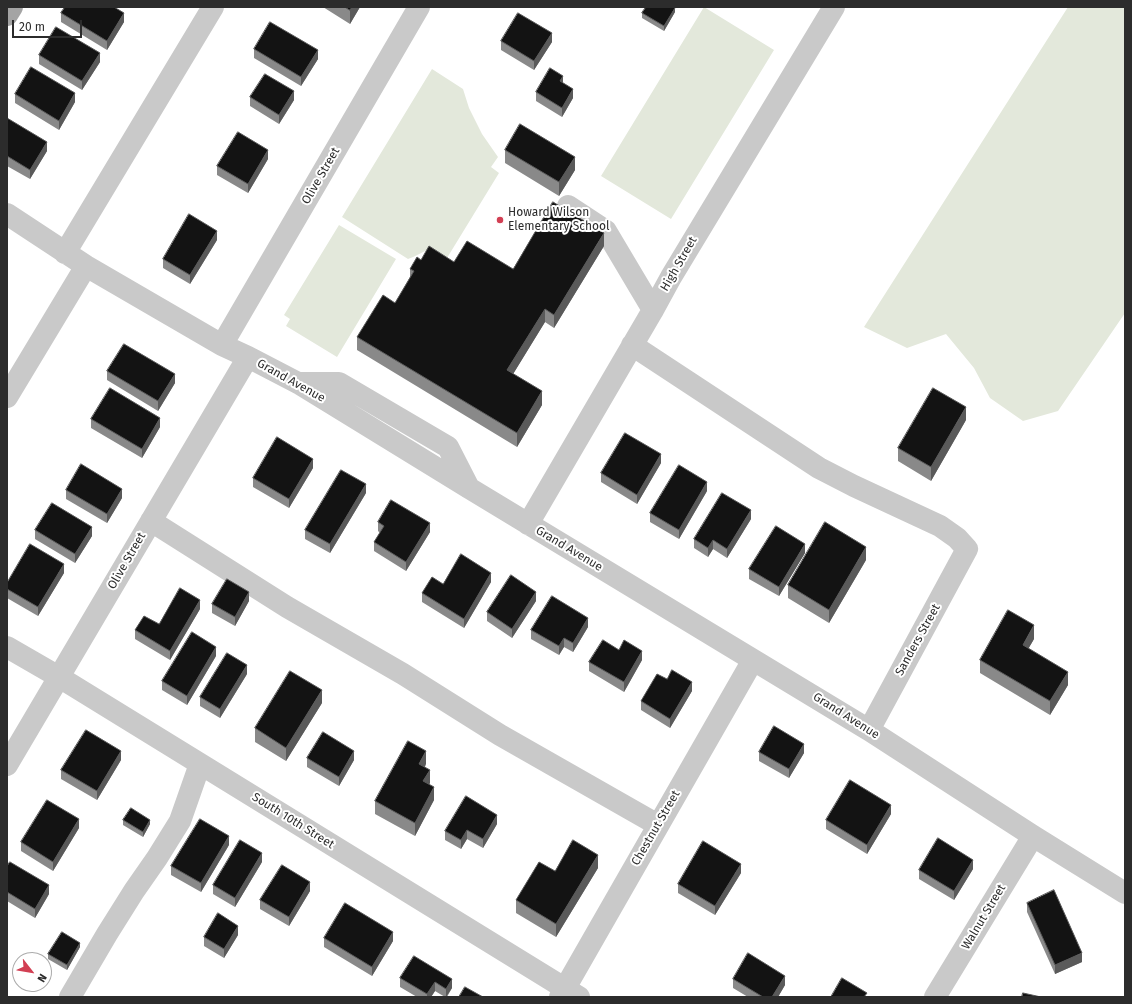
<!DOCTYPE html>
<html>
<head>
<meta charset="utf-8">
<style>
	body { margin:0 }
	#map { position:relative; width:1132px; height:1004px; overflow:hidden; background:#fff; font-family:"Fira Sans",sans-serif }
	canvas { display:block }
	.frame { position:absolute; inset:0; border:8px solid #2c2c2c; pointer-events:none }
	.north { position:absolute; left:12px; top:952px; width:40px; height:40px; box-sizing:border-box; background:#fff; border:1px solid #ababab; border-radius:50%; rotate:121deg; font-size:11px; font-weight:700; line-height:16px; text-align:center; color:#2c2c2c }
	.north::after { content:''; display:block; margin:auto; width:14px; height:18px; background:#d23f53; clip-path:polygon(50% 0,100% 100%,50% 72%,0 100%) }
	.scale { position:absolute; left:12px; top:20px; width:70px; height:18px; box-sizing:border-box; border:2px solid #2c2c2c; border-top:0; padding-left:5px; font-size:12px; line-height:14px; white-space:nowrap; color:#2c2c2c; -webkit-text-stroke:3px #fff; paint-order:stroke }
</style>
</head>
<body>
<div id="map">
<canvas width="1132" height="1004"></canvas>
<div class="frame"></div>
<div class="north">N</div>
<div class="scale">20 m</div>
</div>
<script>
const g = document.querySelector('canvas').getContext('2d');
g.lineJoin = 'round';
function fill(path, color) { g.fillStyle = color; g.fill(path, 'evenodd'); }
function trace(path, color, width, dash) { g.strokeStyle = color; g.lineWidth = width; g.lineCap = dash ? 'butt' : 'round'; g.setLineDash(dash || []); g.stroke(path); }
function write(font, color, halo, rows, align = 'center') {
  g.font = font + ' "Fira Sans",sans-serif'; g.lineWidth = 4; g.setLineDash([]); g.textBaseline = 'middle'; g.strokeStyle = halo; g.fillStyle = color; for (const [text, x, y, turn = 0] of rows) {
    g.save(); g.translate(x, y); g.rotate((+turn || 0) * Math.PI / 180); g.textAlign = isNaN(turn) ? turn : align; if (halo) g.strokeText(text, 0, 0); g.fillText(text, 0, 0); g.restore();
  }
}
const green = new Path2D(`
	M704 7 774 50 671 219 601 176Z
	M1068 7H1125V313L1058 411 1023 421 990 398 974 368 946 334 907 348 864 327Z
	M432 69 463 89 469 108 482 134 498 157 491 167 499 173 447 258 431 249C423 251 417 256 408 259L342 217Z
	M339 225 396 259 337 357 286 326 290 319 284 315Z`);
const minor = new Path2D(`
	M568 206 606 231 653 310
	M7 214 86 266 222 345 248 357 298 383 469 488 869 730 1033 836 1125 893
	M65 253 213 7
	M222 345 419 7
	M632 345 819 468 854 486 940 526 957 538 967 549 869 730
	M298 383H339L448 447 469 488
	M7 397 86 266
	M151 521 287 607 403 674 500 735 658 825
	M528 524 653 310 671 277 834 7
	M7 647 59 677 579 997
	M7 765 248 357
	M70 997 107 934 134 891 157 858 180 821 200 764
	M560 997 753 660
	M935 997 1033 836`);
const major = new Path2D(`
	M7 15 12 7`);
const wall = new Path2D(`
	M323 7H360L350 24Z
	M675 12 664 31 642 18V13Z
	M61 13 124 22 107 50 61 22Z
	M501 41 552 42 534 70 501 50Z
	M254 49 318 59 301 86 254 58Z
	M39 55 100 62 82 90 39 64Z
	M536 92 573 98 562 117 536 101Z
	M15 94 75 102 59 130 15 103Z
	M250 97 294 100 279 124 250 106Z
	M7 118 47 151 30 179 7 166Z
	M505 150 575 170 559 196 505 163Z
	M268 159 248 193 217 175V166Z
	M217 240 190 284 163 268V259Z
	M604 246 554 328 545 322 513 374 542 405 517 447 357 350V337L395 303 410 277V269L421 260 454 262 513 269Z
	M107 371 175 383 158 411 107 380Z
	M91 419 160 427 142 458 91 428Z
	M966 420 931 481 898 461V448Z
	M661 463 637 504 601 482V473Z
	M313 468 289 508 253 487V478Z
	M66 490 122 498 107 523 66 499Z
	M707 491 679 539 650 522V513Z
	M366 493 330 553 305 539V530Z
	M751 519 727 558 713 549 708 557 694 548V539Z
	M378 522 430 532 406 571 374 551V542L380 533 378 531Z
	M35 530 92 536 75 563 35 539Z
	M805 553 779 596 749 579V569Z
	M866 560 829 623 788 598V585Z
	M64 573 38 616 7 598V583Z
	M491 582 464 628 422 602V593L443 584Z
	M249 601 235 626 212 613V604Z
	M536 601 512 638 487 621V612Z
	M200 609 170 660 135 639V630L159 624Z
	M588 627 573 652 564 647 559 655 531 639V630Z
	M1034 639 1028 649 1068 685 1050 715 980 673V660Z
	M216 656 187 705 162 690V681Z
	M642 660 624 692 589 671V662Z
	M247 674 220 718 200 706V697Z
	M667 679 692 691 670 728 641 710V701Z
	M322 703 286 761 255 742V728Z
	M759 752 804 753 789 778 759 761Z
	M307 758 354 760 339 786 307 767Z
	M121 760 97 800 61 779V770Z
	M426 764 425 767 430 783 429 784 434 800 415 836 375 814V801Z
	M891 814 867 854 826 829V820Z
	M123 820 150 824 143 837 123 825Z
	M497 824 483 848 467 839 461 849 445 840V831Z
	M79 828 53 871 21 851V842Z
	M229 845 201 892 171 875V866Z
	M262 862 235 907 213 894V885Z
	M7 866 49 894 35 918 7 901Z
	M598 868 556 937 516 913V900L555 871Z
	M973 869 954 900 919 879V870Z
	M741 873 715 915 678 893V884Z
	M310 891 289 926 260 909V900Z
	M1027 903 1082 962 1055 974 1027 912Z
	M238 935 224 958 204 946V937Z
	M324 938 393 941 372 976 324 947Z
	M80 947 67 970 48 959V954Z
	M400 978 452 979V988L447 997H445L435 991 431 997H417L400 987Z
	M733 979 785 985 778 997H748L733 988Z`);
const shadedWall = new Path2D(`
	M352 7H360L350 24V10Z
	M675 8V12L664 31V26Z
	M124 13V22L107 50V41Z
	M552 33V42L534 70V61Z
	M318 50V59L301 86V77Z
	M100 53V62L82 90V81Z
	M563 76V85L560 81Z
	M573 89V98L562 117V108Z
	M294 91V100L279 124V115Z
	M75 93V102L59 130V121Z
	M47 142V151L30 179V170Z
	M268 150V159L248 193V184Z
	M575 157V170L559 196V182Z
	M217 231V240L190 284V275Z
	M604 233V246L554 328V315Z
	M545 309V322L507 384V370Z
	M175 374V383L158 411V401Z
	M542 391V405L517 447V433Z
	M966 407V420L931 481V467Z
	M160 418V427L142 458V449Z
	M661 454V463L637 504V495Z
	M313 459V468L289 508V499Z
	M707 482V491L679 539V530Z
	M366 484V493L330 553V544Z
	M122 489V498L107 523V514Z
	M751 510V519L727 558V549Z
	M430 523V532L406 571V562Z
	M92 527V536L75 563V554Z
	M713 540V549L708 557V548Z
	M805 544V553L779 596V587Z
	M866 547V560L829 623V610Z
	M64 564V573L38 616V607Z
	M491 573V582L464 628V619Z
	M249 592V601L235 626V617Z
	M536 592V601L512 638V629Z
	M200 600V609L170 660V651Z
	M588 618V627L573 652V643Z
	M1034 625V639L1023 658V645Z
	M564 638V647L559 655V646Z
	M216 647V656L187 705V696Z
	M642 651V660L624 692V682Z
	M247 665V674L220 718V709Z
	M1068 672V685L1050 715V701Z
	M692 682V691L670 728V719Z
	M322 690V703L286 761V748Z
	M804 744V753L789 778V769Z
	M121 751V760L97 800V791Z
	M354 751V760L339 786V777Z
	M426 751V764L419 777V764Z
	M430 770V783L423 794V781Z
	M434 787V800L415 836V823Z
	M891 805V814L867 854V845Z
	M497 815V824L483 848V839Z
	M79 819V828L53 871V862Z
	M150 820V824L143 837V832Z
	M467 830V839L461 849V840Z
	M229 836V845L201 892V883Z
	M262 853V862L235 907V898Z
	M598 855V868L556 937V924Z
	M973 860V869L954 900V891Z
	M741 864V873L715 915V906Z
	M310 882V891L289 926V917Z
	M49 885V894L35 918V909Z
	M238 926V935L224 958V949Z
	M393 932V941L372 976V967Z
	M80 943V947L67 970V965Z
	M1082 953V962L1055 974V965Z
	M785 976V985L778 997H772Z
	M452 979V988L446 997V989Z
	M435 982V991L431 997H427V994Z`);
const building = new Path2D(`
	M65 7H114L124 13 107 41 61 13Z
	M345 7H352L350 10Z
	M646 7H674L675 8 664 26 642 13Z
	M518 13 552 33 534 61 501 41Z
	M270 22 318 50 301 77 254 49Z
	M56 27 100 53 82 81 39 55Z
	M31 67 75 93 59 121 15 94Z
	M550 68 563 76 560 81 573 89 562 108 536 92Z
	M265 74 294 91 279 115 250 97Z
	M7 118 47 142 30 170 7 156Z
	M520 124 575 157 559 182 505 150Z
	M238 132 268 150 248 184 217 166Z
	M553 202 604 233 554 315 545 309 507 370 542 391 517 433 357 337 383 295 395 303 414 271 410 269 417 257 421 260 429 246 454 262 467 241 513 269Z
	M189 214 217 231 190 275 163 259Z
	M124 344 175 374 158 401 107 371Z
	M110 388 160 418 142 449 91 419Z
	M933 388 966 407 931 467 898 448Z
	M625 433 661 454 637 495 601 473Z
	M277 437 313 459 289 499 253 478Z
	M81 464 122 489 107 514 66 490Z
	M679 465 707 482 679 530 650 513Z
	M341 470 366 484 330 544 305 530Z
	M722 493 751 510 727 549 713 540 708 548 694 539Z
	M391 500 430 523 406 562 374 542 384 526 378 522Z
	M52 503 92 527 75 554 35 530Z
	M825 522 866 547 829 610 788 585Z
	M776 526 805 544 779 587 749 569Z
	M30 544 64 564 38 607 7 589V583Z
	M461 554 491 573 464 619 422 593 432 577 443 584Z
	M511 575 536 592 512 629 487 612Z
	M227 579 249 592 235 617 212 604Z
	M180 588 200 600 170 651 135 630 144 616 159 624Z
	M552 596 588 618 573 643 564 638 559 646 531 630Z
	M1008 610 1034 625 1023 645 1068 672 1050 701 980 660Z
	M192 632 216 647 187 696 162 681Z
	M603 640 619 650 624 640 642 651 624 682 589 662Z
	M227 653 247 665 220 709 200 697Z
	M672 670 692 682 670 719 641 701 657 674 667 679Z
	M290 671 322 690 286 748 255 728Z
	M774 726 804 744 789 769 759 752Z
	M86 730 121 751 97 791 61 770Z
	M323 732 354 751 339 777 307 758Z
	M408 741 426 751 419 764 430 770 423 781 434 787 415 823 375 801Z
	M850 780 891 805 867 845 826 820Z
	M466 796 497 815 483 839 467 830 461 840 445 831Z
	M47 800 79 819 53 862 21 842Z
	M131 808 150 820 143 832 123 820Z
	M200 819 229 836 201 883 171 866Z
	M938 838 973 860 954 891 919 870Z
	M240 840 262 853 235 898 213 885Z
	M573 840 598 855 556 924 516 900 539 862 555 871Z
	M703 841 741 864 715 906 678 884Z
	M10 862 49 885 35 909 7 892V866Z
	M282 865 310 882 289 917 260 900Z
	M1054 890 1082 953 1055 965 1027 903Z
	M345 903 393 932 372 967 324 938Z
	M218 913 238 926 224 949 204 937Z
	M62 932 80 943 67 965 48 954Z
	M748 953 785 976 772 997H763L733 979Z
	M414 956 452 979 446 989 435 982 427 994 400 978Z
	M842 978 867 993 864 997H831Z
	M465 987 483 997H459Z
	M1023 993 1041 997H1022Z`);
const markers = [
	[500,220,4,"#d23f53"]
];
const streetNames = [
	["Olive Street",321,176,-60],
	["High Street",679,264,-60],
	["Grand Avenue",291,381,29],
	["Grand Avenue",569,549,31],
	["Olive Street",127,561,-60],
	["Sanders Street",918,640,-61],
	["Grand Avenue",846,716,32],
	["South 10th Street",293,821,32],
	["Chestnut Street",656,828,-60],
	["Walnut Street",984,917,-59]
];
const poiNames = [
	["Howard Wilson",508,213],
	["Elementary School",508,227]
];
fill(green, '#e3e8db');
trace(minor, '#c9c9c9', 22);
trace(major, '#a4a4a4', 22);
fill(wall, '#898989');
fill(shadedWall, '#5a5a5a');
fill(building, '#131313');
trace(building, '#5a5a5a', 1);
for (const [x, y, r, color] of markers) { const dot = new Path2D(); dot.arc(x, y, r, 0, 2 * Math.PI); g.fillStyle = color; g.fill(dot); trace(dot, '#fff', 1.5); }
write('12px', '#2c2c2c', '#fff', streetNames);
write('12px', '#2c2c2c', '#fff', poiNames, 'left');
</script>
</body>
</html>
